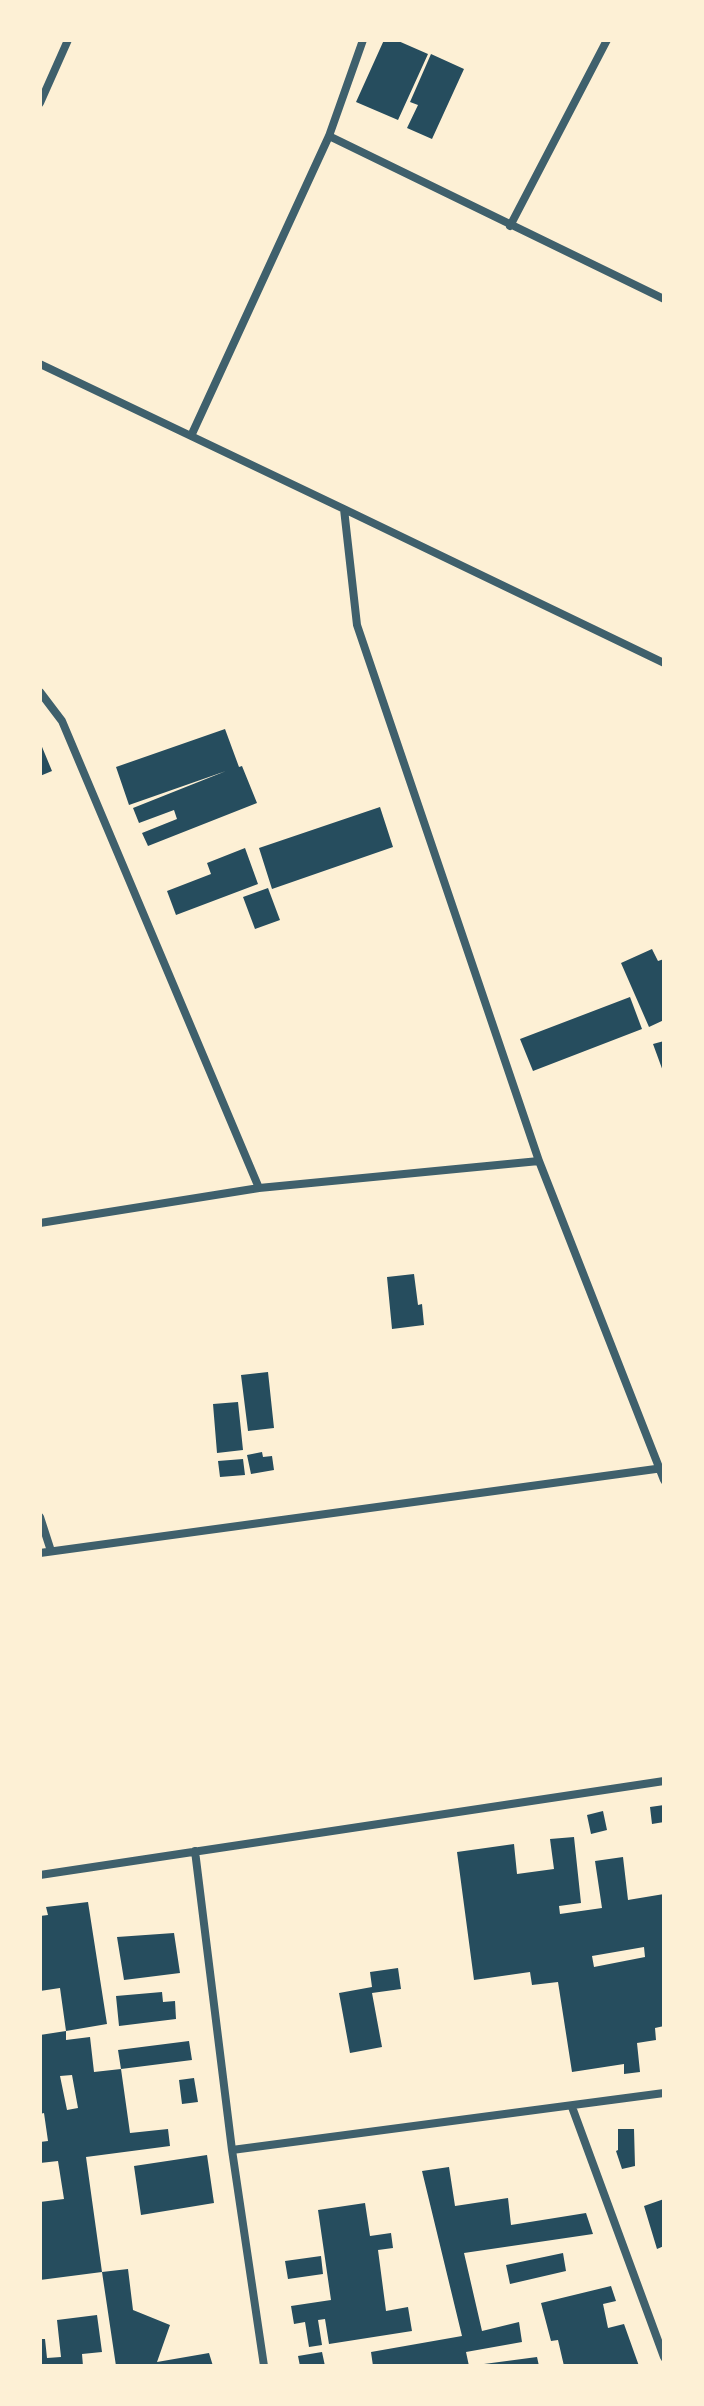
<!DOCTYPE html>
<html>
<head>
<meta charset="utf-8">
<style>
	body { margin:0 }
	#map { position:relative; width:704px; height:2406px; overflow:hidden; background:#fdf0d5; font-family:Overpass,sans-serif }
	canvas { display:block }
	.frame { position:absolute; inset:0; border:42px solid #fdf0d5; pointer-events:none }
</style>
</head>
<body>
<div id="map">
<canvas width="704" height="2406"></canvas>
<div class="frame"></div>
</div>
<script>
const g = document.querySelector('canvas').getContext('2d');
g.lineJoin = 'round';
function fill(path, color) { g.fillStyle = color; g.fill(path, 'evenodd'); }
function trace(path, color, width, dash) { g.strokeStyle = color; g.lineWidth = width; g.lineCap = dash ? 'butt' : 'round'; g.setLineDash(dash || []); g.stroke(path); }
const building = new Path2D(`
	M384 40H396L428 54 398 120 356 102Z
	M431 54 464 69 432 139 407 128 418 105 410 102Z
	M225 729 239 767 242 766 257 803 148 846 142 833 177 819 174 810 139 823 133 808 226 771 129 805 116 767Z
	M40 742 52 771 40 776Z
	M380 807 393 847 272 889 259 848Z
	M245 848 258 884 176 915 167 891 211 874 207 863Z
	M268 888 280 920 255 929 243 897Z
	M652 949 658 961 664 959V1020L649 1027 621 963Z
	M630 997 642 1029 533 1071 520 1039Z
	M664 1041V1074L653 1044Z
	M414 1274 418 1305 422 1304 424 1325 392 1329 387 1277Z
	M268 1372 274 1428 248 1431 241 1375Z
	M238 1402 243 1450 217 1453 213 1404Z
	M262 1452 263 1457 272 1456 274 1470 251 1474 247 1455Z
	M243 1459 245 1475 220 1477 218 1461Z
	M664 1805V1822L652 1824 650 1807Z
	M603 1811 607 1830 591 1834 587 1815Z
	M574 1837 581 1903 559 1906 560 1914 602 1908 595 1861 623 1857 628 1900 664 1894V2026L655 2028 656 2040 637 2043 640 2072 624 2074V2064L572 2072 558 1982 532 1985 530 1972 474 1980 457 1852 514 1844 517 1874 554 1869 550 1839ZM644 1947 645 1957 594 1967 592 1956Z
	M88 1902 107 2024 66 2031 60 1988 40 1991V1916L48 1915 46 1907Z
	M174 1933 180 1973 124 1980 117 1937Z
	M398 1968 401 1989 372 1993 382 2047 350 2053 339 1993 372 1987 370 1972Z
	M162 1992 163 2002 175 2001 176 2019 119 2026 116 1996Z
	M66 2031V2040L90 2037 94 2072 121 2069 130 2133 168 2129 170 2146 86 2157 102 2272 40 2280V2202L64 2199 58 2161 40 2163V2142L48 2141 44 2113 40 2114V2035ZM72 2075 78 2108 67 2110 60 2076Z
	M189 2041 192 2060 121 2069 118 2050Z
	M194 2078 198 2102 182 2104 179 2080Z
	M618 2129H634L635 2166 622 2169 616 2151 618 2150Z
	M207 2155 214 2203 141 2215 134 2166Z
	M449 2167 455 2206 508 2198 511 2225 586 2213 593 2234 464 2253 482 2331 519 2322 522 2342 466 2352 469 2366H373L371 2352 462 2336 422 2171Z
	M664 2199V2246L657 2249 644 2206Z
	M365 2203 370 2236 391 2233 393 2248 378 2250 386 2311 408 2307 412 2331 329 2344 325 2319 318 2320 322 2345 309 2347 305 2322 294 2324 291 2306 331 2300 318 2210Z
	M563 2253 566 2271 510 2284 506 2265Z
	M321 2256 323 2274 288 2279 285 2261Z
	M128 2269 133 2310 170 2325 157 2362 209 2353 213 2366H116L102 2272Z
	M611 2286 616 2301 603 2304 608 2328 624 2324 639 2366H564L558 2340 551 2341 541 2303Z
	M97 2315 102 2352 82 2354 83 2366H40V2339H45L47 2358 61 2357 57 2320Z
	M322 2352 325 2366H300L298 2356Z
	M537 2357 539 2366H484V2364Z`);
const minor = new Path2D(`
	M363 40 329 136 191 436 344 509 357 625 539 1161 664 1480
	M40 103 68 40
	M329 136 664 299
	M510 226 607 40
	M40 364 191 436
	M344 509 664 663
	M40 692 62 721 259 1188
	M40 1223 259 1188 539 1161
	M40 1517 51 1551
	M40 1553 663 1468
	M195 1851 232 2150 264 2366
	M40 1875 664 1781
	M572 2107 664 2357
	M232 2150 664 2093`);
fill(building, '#264d5e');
trace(minor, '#3f606c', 8);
</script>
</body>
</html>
